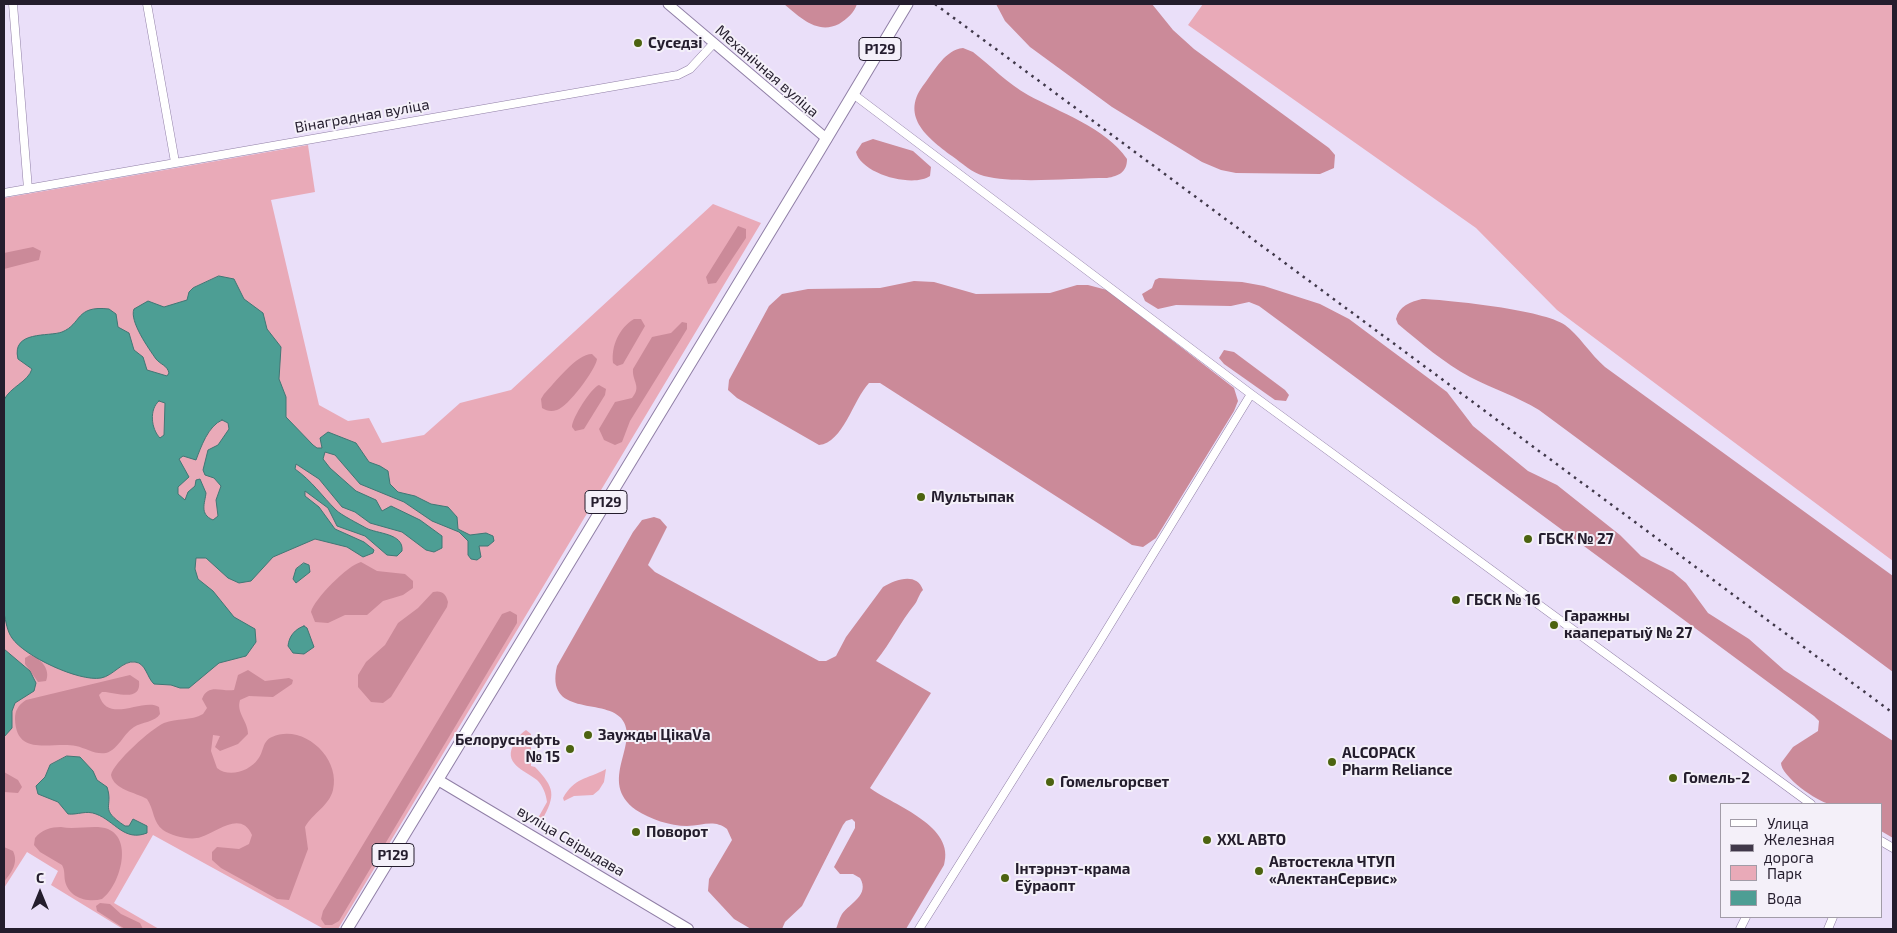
<!DOCTYPE html>
<html>
<head>
<meta charset="utf-8">
<style>
	body { margin:0 }
	#map { position:relative; width:1897px; height:933px; overflow:hidden; background:#eadff9; font-family:"Exo 2",sans-serif }
	canvas { display:block }
	.frame { position:absolute; inset:0; border:5px solid #241d2d; pointer-events:none }
	.legend { position:absolute; left:1720px; top:803px; width:162px; height:115px; box-sizing:border-box; background:#f4f0f9; border:1px solid #a19ca7; margin:0; padding:6px 9px; list-style:none; font-size:15px; color:#241d2d }
	.legend li { display:flex; align-items:center; gap:10px; height:25px }
	.legend b { width:25px; border:1px solid #a19ca7 }
	.north { position:absolute; left:15px; top:868px; width:50px; height:50px; -webkit-text-stroke:4px #f4f0f9; paint-order:stroke; rotate:0deg; font-size:14px; font-weight:700; line-height:20px; text-align:center; color:#241d2d }
	.north::after { content:''; display:block; margin:auto; width:18px; height:22px; background:#241d2d; clip-path:polygon(50% 0,100% 100%,50% 72%,0 100%) }
</style>
</head>
<body>
<div id="map">
<canvas width="1897" height="933"></canvas>
<div class="frame"></div>
<ul class="legend">
<li><b style="height:6px;background:#fff"></b>Улица</li>
<li><b style="height:6px;background:#40384a"></b>Железная дорога</li>
<li><b style="height:14px;background:#e9aab8"></b>Парк</li>
<li><b style="height:14px;background:#4d9e94"></b>Вода</li>
</ul>
<div class="north">С</div>
</div>
<script>
const g = document.querySelector('canvas').getContext('2d');
g.lineJoin = 'round';
function fill(path, color) { g.fillStyle = color; g.fill(path, 'evenodd'); }
function trace(path, color, width, dash) { g.strokeStyle = color; g.lineWidth = width; g.lineCap = dash ? 'butt' : 'round'; g.setLineDash(dash || []); g.stroke(path); }
function write(font, color, halo, rows, align = 'center') {
  g.font = font + ' "Exo 2",sans-serif'; g.lineWidth = 4; g.setLineDash([]); g.textBaseline = 'middle'; g.strokeStyle = halo; g.fillStyle = color; for (const [text, x, y, turn = 0] of rows) {
    g.save(); g.translate(x, y); g.rotate((+turn || 0) * Math.PI / 180); g.textAlign = isNaN(turn) ? turn : align; if (halo) g.strokeText(text, 0, 0); g.fillText(text, 0, 0); g.restore();
  }
}
const green = new Path2D(`
	M1203 4H1893V561L1557 310 1476 228 1188 25Z
	M308 145 315 192 271 200 319 405 348 421 369 418 382 443 424 435 460 403 511 390 713 204 761 223 338 929H324L153 835 114 903 159 929H123L51 885 58 871 27 852 4 888V198Z
	M526 730 531 734V766L535 767C555 788 556 795 542 820L538 818 547 802C546 794 543 786 537 780 525 770 501 764 515 742 519 737 521 733 526 730Z
	M606 769 604 782 599 790 593 795 574 796 564 801 563 798C575 777 586 780 606 769Z`);
const forest = new Path2D(`
	M784 4H857C854 13 847 19 839 24 817 35 800 17 784 4Z
	M996 4H1152L1173 30 1194 49 1329 148 1335 155 1334 168 1320 174 1236 173 1221 170 1202 162 1112 107 1030 47 1005 21Z
	M963 48 973 52C991 66 1008 84 1028 95 1059 112 1106 128 1127 159 1127 172 1119 176 1107 178 1073 178 1015 184 984 176 972 173 962 163 952 156 926 137 899 115 925 83 935 70 945 50 963 48Z
	M873 139 913 151 931 167 930 176C913 188 861 174 856 152L862 143Z
	M738 226 746 229V238L716 283 708 284 706 277Z
	M33 247 41 251 39 260 4 269V253Z
	M1159 278 1242 282 1264 286 1320 304 1349 319 1447 392 1473 426 1528 471 1557 485 1620 535 1641 556 1673 572 1686 583 1708 613 1749 639 1784 670 1893 741V838L1881 831V804C1865 804 1846 807 1830 804 1817 802 1781 776 1781 763L1793 747 1818 731 1819 721 1814 716 1259 306 1249 302 1231 306 1176 305 1158 309 1145 301 1142 294 1152 288 1155 280Z
	M914 281 934 282 976 294 1050 293 1077 285H1088L1107 290 1234 388 1238 401 1234 411 1156 538 1143 547 1132 545 880 383H869C853 400 843 443 819 445L737 398 728 390 729 380 769 306 782 294 808 289 880 288Z
	M1422 299C1450 300 1544 310 1565 325 1578 334 1591 355 1605 367L1893 576V672L1539 410C1516 396 1493 389 1470 377 1444 363 1421 343 1398 324L1396 319C1399 306 1410 302 1422 299Z
	M634 319H641L645 326 623 364 617 366 613 363C611 346 619 328 634 319Z
	M682 322 687 323V329L630 421 622 442 615 445 604 440 599 429 615 402 632 398C642 386 632 382 633 369L652 337 671 333Z
	M1224 350 1234 352 1285 390 1289 395 1286 401 1275 400 1224 364 1219 358Z
	M592 354 597 359C596 369 568 407 557 410 551 412 547 411 542 408L541 399 544 394C555 383 576 354 592 354Z
	M599 385 606 389 605 395 584 429 575 431 572 427C572 418 591 388 599 385Z
	M654 517 660 519 667 527 648 565 655 572 819 661H826L836 656 846 637 883 587C896 579 917 572 923 590 919 594 918 600 915 604 900 622 891 643 876 661L931 693 870 788C895 806 956 826 944 865L906 929H836C838 924 839 919 842 914 850 903 870 895 860 878L853 874H840L834 867 855 828V822L852 819 846 821 843 825 802 906 785 922 782 929H751L734 919 708 891 709 879 732 840 727 829C714 819 702 826 687 826 670 826 650 819 636 810 596 781 642 743 621 718 603 698 545 717 557 666L633 532 642 520Z
	M361 562 377 571 405 574 413 581V588L403 595 383 601 367 615H345L328 623 315 622 311 612C314 599 348 565 361 562Z
	M433 592C442 590 446 594 448 602L447 607 391 697 383 703 371 702 358 687V675L366 662 385 645 398 623 418 608Z
	M510 611 517 615V623L339 921 332 925H325L321 919 323 911 499 619 502 614Z
	M30 655C41 658 51 670 46 681L38 682 25 664V658Z
	M248 670 265 681 289 678 293 680 292 684 273 697 249 696 240 700C236 713 248 721 248 734L238 744 220 751 215 747 220 736 213 735 211 751 217 768C229 778 250 771 258 759 264 752 262 741 272 737 303 723 341 758 333 790 329 806 313 813 305 827L308 849 289 900 277 899 221 868 212 860V852L217 847 239 849 249 844 252 835C241 810 217 832 201 837 191 841 172 836 163 830 153 823 154 809 147 799 135 792 114 790 111 775 113 763 152 728 164 723 177 718 191 721 203 714L207 708 202 699C208 683 221 692 234 690L238 675Z
	M130 675 139 681C142 704 113 691 102 692L99 695C108 725 143 697 159 707L160 714C155 722 142 722 134 727 123 734 119 749 106 753 95 755 86 748 76 746 53 741 16 758 15 719 15 711 18 705 26 700Z
	M4 772 18 780 22 787 18 793 4 792Z
	M61 827C76 830 96 824 108 829 134 840 119 887 102 899 88 903 69 898 65 881 64 875 65 870 62 865L40 852 34 845 35 838C41 830 51 827 61 827Z
	M4 847 13 851C19 863 11 873 4 882Z
	M100 903 110 904 121 914 140 923 143 929H125L97 911 96 906Z`);
const water = new Path2D(`
	M219 276 234 279 244 299 263 313 267 329 281 347 279 379 286 397V417L313 445 317 448H322L320 438 328 432 356 443 369 462 380 466 388 471 390 484 398 492 415 496 431 504 448 507 457 517 458 529 470 535 486 533 493 536 494 541 488 546H479L481 557 477 560 471 559 468 555V541L459 532 432 521 404 502 360 484 335 455 325 452 323 459 330 468 356 491 376 500 382 511 391 506 420 520 442 536V548L434 552 426 550 402 532 370 523 355 512 342 507 319 479 296 464 295 469C312 481 322 496 336 510 341 515 359 524 366 528 377 534 404 533 402 551L397 556 387 555 365 536 337 526 328 508 305 491V496L319 507 335 529 364 542 374 550 373 553 363 557 347 547 315 539 273 557 251 581 239 583 228 578 206 558H196L195 569 198 579 213 591 234 617 255 629 256 642 246 656 219 663 189 688H180L171 685 154 684C147 678 146 663 135 662 123 660 113 676 101 678 79 682 24 656 12 638 7 631 6 622 4 613V400C10 387 28 382 32 369L18 359C11 330 49 337 62 332 82 324 75 305 109 309L116 314 118 327 129 333 134 350 143 357 147 370 167 376 169 373C167 365 161 365 156 359 149 349 129 321 134 309L148 301 164 307 187 300 189 292 193 288ZM159 401 165 403 164 435 160 438C151 429 149 409 159 401ZM222 420 228 423 229 429 218 445 208 450 203 470 205 475 214 478 221 486 216 500 218 516 213 520C199 514 205 503 206 493L200 479 196 480 195 486 188 492 185 500 178 494V487L189 477 179 459 183 456 196 460C201 447 208 426 222 420Z
	M304 563 309 565 310 572 296 583 293 579 296 569Z
	M304 626 307 628 314 647 304 654 293 653 288 646C289 636 295 629 304 626Z
	M4 649 30 671 36 683 34 691 15 703 12 711V728L4 737Z
	M67 756 80 757 93 771 97 780 107 787C114 808 98 808 125 826H129L133 819 147 826V833C124 842 115 821 96 814 86 810 78 815 68 814L58 802 38 794 36 786 45 777 50 765Z`);
const minor = new Path2D(`
	M13 4 28 189
	M147 4 175 162
	M853 94 1251 394 1811 804
	M4 193 678 75 690 69 714 43
	M1881 841 1893 848
	M919 929 1098 644 1251 394
	M1740 929 1746 917
	M1828 929 1833 917`);
const tertiary = new Path2D(`
	M668 4 827 139`);
const secondary = new Path2D(`
	M438 780 688 929`);
const primary = new Path2D(`
	M347 929 816 156 907 4`);
const rail = new Path2D(`
	M935 4 1893 713`);
const markers = [
	[638,43,5,"#4c6310"],
	[921,497,5,"#4c6310"],
	[1528,539,5,"#4c6310"],
	[1456,600,5,"#4c6310"],
	[1554,625,5,"#4c6310"],
	[588,735,5,"#4c6310"],
	[570,749,5,"#4c6310"],
	[1332,762,5,"#4c6310"],
	[1673,778,5,"#4c6310"],
	[1050,782,5,"#4c6310"],
	[636,832,5,"#4c6310"],
	[1207,840,5,"#4c6310"],
	[1259,871,5,"#4c6310"],
	[1005,878,5,"#4c6310"]
];
const shields = [
	[880,49,42],
	[606,502,42],
	[393,855,42]
];
const shieldNames = [
	["Р129",880,49],
	["Р129",606,502],
	["Р129",393,855]
];
const poiNames = [
	["Суседзі",648,43],
	["Мультыпак",931,497],
	["ГБСК № 27",1538,539],
	["ГБСК № 16",1466,600],
	["Гаражны",1564,616],
	["кааператыў № 27",1564,633],
	["Заужды ЦікаVа",598,735],
	["Белоруснефть",560,740,"right"],
	["№ 15",560,757,"right"],
	["ALCOPACK",1342,753],
	["Pharm Reliance",1342,770],
	["Гомель-2",1683,778],
	["Гомельгорсвет",1060,782],
	["Поворот",646,832],
	["XXL АВТО",1217,840],
	["Автостекла ЧТУП",1269,862],
	["«АлектанСервис»",1269,879],
	["Інтэрнэт-крама",1015,869],
	["Еўраопт",1015,886]
];
const streetNames = [
	["Механічная вуліца",767,71,41],
	["Вінаградная вуліца",362,116,-10],
	["вуліца Свірыдава",571,841,31]
];
fill(green, '#e9aab8');
fill(forest, '#cb8a99');
fill(water, '#4d9e94');
trace(water, '#417775', 1);
trace(minor, '#907fa6', 9);
trace(tertiary, '#907fa6', 11);
trace(secondary, '#907fa6', 12);
trace(primary, '#907fa6', 13);
trace(minor, '#fff', 8);
trace(tertiary, '#fff', 9);
trace(secondary, '#fff', 10);
trace(primary, '#fff', 11);
trace(rail, '#40384a', 2.5, [2.5, 5]);
for (const [x, y, r, color] of markers) { const dot = new Path2D(); dot.arc(x, y, r, 0, 2 * Math.PI); g.fillStyle = color; g.fill(dot); trace(dot, '#f4f0f9', 2); }
for (const [x, y, w] of shields) { const box = new Path2D(); box.roundRect(x - w / 2, y - 11.5, w, 23, 4); g.fillStyle = '#f4f0f9'; g.fill(box); trace(box, '#241d2d', 1); }
write('bold 14px', '#241d2d', null, shieldNames);
write('bold 15px', '#241d2d', '#f4f0f9', poiNames, 'left');
write('15px', '#241d2d', '#f4f0f9', streetNames);
</script>
</body>
</html>
